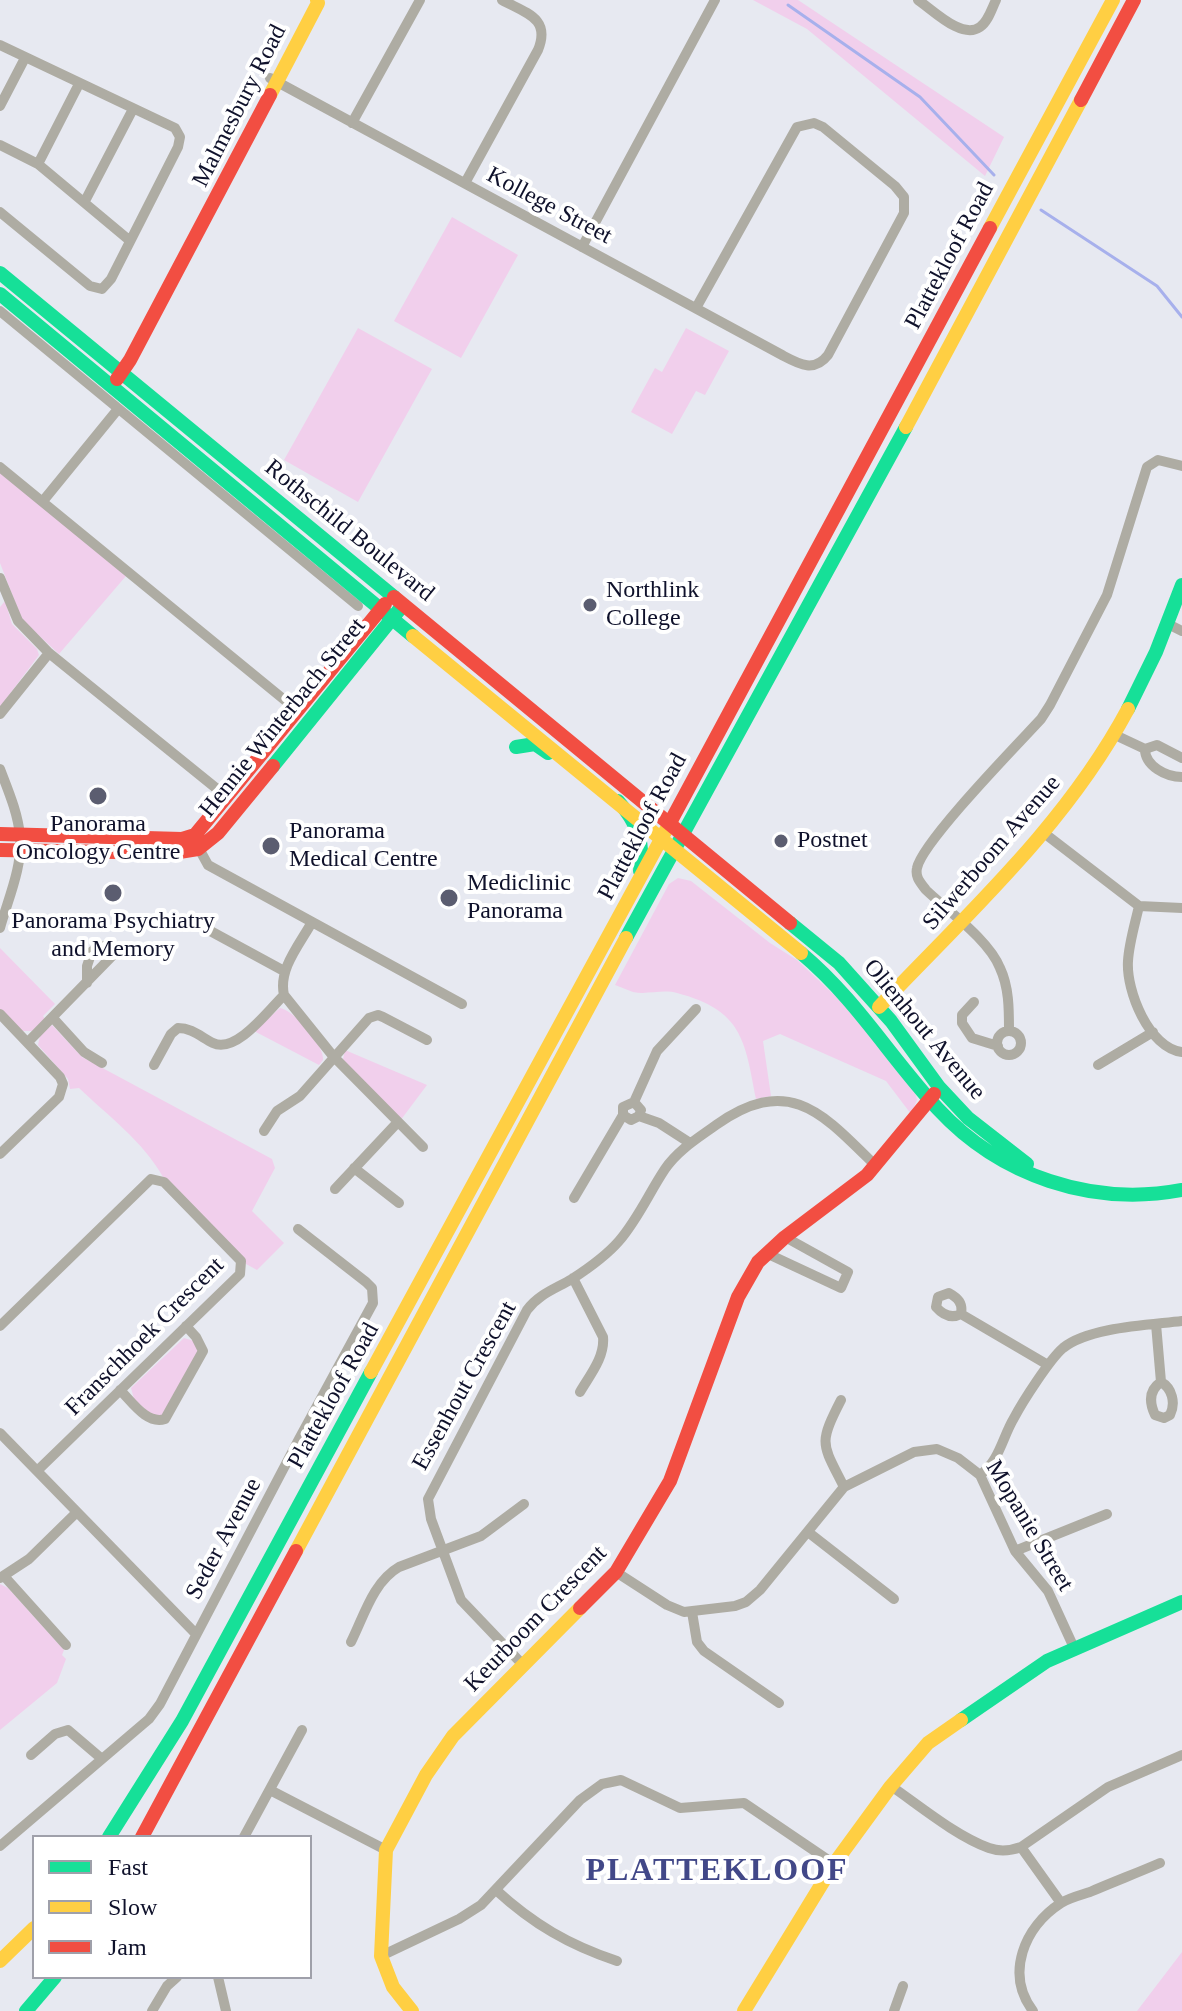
<!DOCTYPE html>
<html>
<head>
<meta charset="utf-8">
<style>
	body { margin:0 }
	#map { position:relative; width:1182px; height:2011px; overflow:hidden; background:#e7e9f1; font-family:"Times New Roman",serif }
	canvas { display:block }
	.legend { position:absolute; left:32px; top:1835px; width:280px; height:144px; box-sizing:border-box; background:#fff; border:2px solid #9fa0aa; margin:0; padding:10px 14px; list-style:none; font-size:24px; color:#0f112b }
	.legend li { display:flex; align-items:center; gap:16px; height:40px }
	.legend b { width:40px; border:2px solid #9fa0aa }
</style>
</head>
<body>
<div id="map">
<canvas width="1182" height="2011"></canvas>
<ul class="legend">
<li><b style="height:10px;background:#16e098"></b>Fast</li>
<li><b style="height:10px;background:#ffcf43"></b>Slow</li>
<li><b style="height:10px;background:#f24e42"></b>Jam</li>
</ul>
</div>
<script>
const g = document.querySelector('canvas').getContext('2d');
g.lineJoin = 'round';
function fill(path, color) { g.fillStyle = color; g.fill(path, 'evenodd'); }
function trace(path, color, width, dash) { g.strokeStyle = color; g.lineWidth = width; g.lineCap = dash ? 'butt' : 'round'; g.setLineDash(dash || []); g.stroke(path); }
function write(font, color, halo, rows, align = 'center') {
  g.font = font + ' "Times New Roman",serif'; g.lineWidth = 8; g.setLineDash([]); g.textBaseline = 'middle'; g.strokeStyle = halo; g.fillStyle = color; for (const [text, x, y, turn = 0] of rows) {
    g.save(); g.translate(x, y); g.rotate((+turn || 0) * Math.PI / 180); g.textAlign = isNaN(turn) ? turn : align; if (halo) g.strokeText(text, 0, 0); g.fillText(text, 0, 0); g.restore();
  }
}
const green = new Path2D(`
	M753 0H798L1004 137 985 176 807 29Z
	M452 217 518 255 461 358 394 321Z
	M358 328 432 369 358 502 284 460Z
	M686 328 729 351 705 395 696 391 672 434 631 412 655 368 662 372Z
	M0 472 126 576 59 654 22 620 0 563Z
	M5 601 12 624 37 649 39 655 0 707V607Z
	M678 878 691 881 770 943 797 960 844 1004 864 1023 914 1089 917 1100 911 1114 886 1081 780 1034 763 1041 771 1096 756 1099C745 1040 742 1010 677 993 663 989 647 995 633 992 627 990 621 987 615 985L669 884Z
	M0 948 55 1004 43 1016 45 1019 32 1031H21L0 1009Z
	M280 1008C294 1010 325 1046 323 1060L319 1065 254 1031Z
	M52 1025 82 1057 272 1159 275 1168 252 1211 284 1243 257 1270 246 1264 163 1177C143 1141 107 1115 79 1088L70 1089 68 1079 38 1045 40 1036Z
	M345 1050 427 1085 400 1121 346 1064 343 1059Z
	M184 1338 194 1341 198 1351 162 1415 153 1416 134 1399 131 1388Z
	M0 1584 8 1588 64 1650 62 1655 66 1659 57 1683 0 1730Z
	M1182 1952V2011H1137Z`);
const stream = new Path2D(`
	M788 5 920 97 994 175
	M1041 210 1157 286 1182 317`);
const street = new Path2D(`
	M918 0C933 10 962 40 980 27 988 22 992 8 996 0
	M0 45 175 128 180 137 178 147 111 279 102 289 90 286 0 212
	M270 78 782 355C799 364 814 373 828 355L904 213V197L895 186 823 127 814 123 797 127 696 308
	M0 106 25 58
	M352 123 420 0
	M0 145 38 164 129 240
	M38 164 79 84
	M465 183 538 50C551 18 526 13 502 0
	M85 201 133 109
	M582 247 715 0
	M0 311 358 606
	M0 467 298 711
	M43 501 118 409
	M0 578 18 621 49 653 227 797
	M1168 624 1182 631
	M0 714 49 653
	M1113 734 1145 749 1157 745 1182 758
	M1145 749C1145 766 1166 777 1182 777
	M0 769C8 790 18 813 20 836 23 866 8 899 0 928
	M1044 833 1139 906 1182 908
	M197 845 208 865 462 1004
	M1139 906C1135 924 1129 943 1128 961 1126 991 1149 1048 1182 1052
	M312 922C300 944 278 969 284 995L333 1056 423 1147
	M203 927 284 971
	M87 983V966L92 951 104 946 118 950
	M974 1002 962 1015V1023L972 1038 998 1046
	M0 1014 60 1077 63 1084 59 1097 0 1154
	M53 1018 84 1052 102 1063
	M1009 1030C1009 1009 1009 987 1000 968 989 940 948 911 926 890 920 882 915 877 917 868 922 842 1018 744 1041 719L1050 705 1107 595 1147 467 1158 460 1182 466
	M997 1043a12 12 0 1 1 24 0a12 12 0 1 1-24 0Z
	M28 1042 118 950 154 949
	M154 1065 171 1034 178 1028C192 1028 201 1037 213 1043 236 1054 268 1011 284 995
	M1098 1065 1153 1032
	M634 1102 641 1110 639 1116 631 1120 623 1115V1107L634 1102 657 1051 696 1009
	M639 1116 659 1123 690 1143
	M264 1131 277 1111 300 1096 369 1018 378 1015 383 1017 427 1040
	M354 1168 399 1203
	M335 1189 397 1123
	M574 1198 623 1115
	M766 1253 841 1288 848 1272 785 1237
	M573 1278 603 1337C605 1357 590 1375 580 1392
	M961 1314C963 1303 958 1298 949 1293L938 1297 936 1307C943 1315 951 1319 961 1314L1048 1365
	M1156 1324 1161 1382C1172 1388 1176 1403 1170 1415L1164 1418 1155 1415C1149 1402 1149 1390 1161 1382
	M0 1326 151 1179 164 1182 241 1261 240 1274 37 1471
	M120 1390C132 1402 147 1425 165 1419L203 1351 196 1337 186 1326
	M841 1400C818 1445 822 1443 844 1487
	M0 1433 196 1634
	M980 1475C1000 1460 1002 1438 1014 1418 1023 1401 1050 1359 1063 1348 1089 1327 1150 1325 1182 1321
	M808 1532 894 1599
	M1015 1551 1107 1514
	M616 1572 667 1605 684 1612 735 1606 746 1602 760 1590 844 1487 914 1452 937 1449 958 1458 980 1475 1015 1551 1048 1591 1075 1650
	M4 1576 66 1645
	M0 1578 29 1559 77 1512
	M692 1612 697 1642 704 1651 779 1703
	M351 1642C364 1616 373 1582 399 1567L481 1536 524 1504
	M524 1666 461 1600 431 1519 428 1499 527 1310C539 1294 555 1289 572 1279 589 1268 606 1256 619 1241 638 1219 649 1193 665 1169 678 1150 698 1138 716 1125 790 1073 823 1114 876 1166
	M31 1755 55 1734 68 1730 102 1759
	M891 1786C920 1806 956 1836 989 1848 1000 1852 1010 1851 1021 1847L1108 1787 1182 1755
	M270 1790 386 1850
	M244 1837 302 1730
	M0 1846 149 1719 160 1704 299 1439 373 1303 372 1288 366 1282 298 1229
	M1021 1847 1061 1903
	M496 1890C533 1924 569 1945 617 1961
	M381 1956 459 1919 481 1905 580 1800 602 1784 621 1780 680 1808 744 1803 834 1864
	M218 1977 226 2011
	M152 2011 167 1986 177 1977
	M894 2011 903 1986
	M1033 2011C1005 1974 1024 1927 1061 1903 1069 1898 1081 1895 1090 1892 1113 1882 1137 1873 1160 1863`);
const fast = new Path2D(`
	M0 273 394 597
	M0 294 413 636
	M1128 709 1156 652 1182 585
	M516 747 535 744 548 753
	M273 766 399 610
	M618 801C638 824 644 841 640 871
	M790 923 839 963 891 1021 939 1087 968 1118 1027 1164
	M626 938 906 427
	M801 953C857 1000 889 1056 938 1109 1000 1176 1092 1207 1182 1190
	M961 1720 1047 1661 1182 1602
	M109 1837 182 1721 371 1372
	M26 2011 55 1977`);
const slow = new Path2D(`
	M270 95 318 3 317 0
	M990 228 1113 0
	M906 427 1081 100
	M413 636 801 953
	M879 1007C968 913 1066 825 1128 709
	M371 1372 672 819
	M296 1551 626 938
	M0 1961 34 1928
	M412 2011 393 1987 381 1956 386 1850 426 1775 453 1736 580 1608
	M744 2011 834 1864 891 1786 928 1743 961 1720`);
const jam = new Path2D(`
	M1081 100 1134 0
	M117 379 130 360 270 95
	M394 597 790 923
	M672 819 990 228
	M0 834 182 839 195 835 385 604
	M0 850 173 853 198 849 218 833 273 766
	M580 1608 616 1572 670 1481 738 1297 758 1262 785 1237 867 1175 934 1094
	M142 1837 296 1551`);
const markers = [
	[590,605,8,"#5b5d70"],
	[98,796,10,"#5b5d70"],
	[781,841,8,"#5b5d70"],
	[271,846,10,"#5b5d70"],
	[113,893,10,"#5b5d70"],
	[449,898,10,"#5b5d70"]
];
const streetNames = [
	["Malmesbury Road",240,106,-63],
	["Kollege Street",549,206,28],
	["Plattekloof Road",950,256,-62],
	["Rothschild Boulevard",349,531,39],
	["Hennie Winterbach Street",283,718,-51],
	["Plattekloof Road",643,827,-62],
	["Silwerboom Avenue",992,853,-49],
	["Olienhout Avenue",924,1030,50],
	["Franschhoek Crescent",145,1337,-45],
	["Essenhout Crescent",465,1386,-61],
	["Plattekloof Road",334,1396,-61],
	["Mopanie Street",1029,1526,59],
	["Seder Avenue",224,1539,-62],
	["Keurboom Crescent",536,1619,-46]
];
const poiNames = [
	["Northlink",606,591],
	["College",606,619],
	["Panorama",98,825,"center"],
	["Oncology Centre",98,853,"center"],
	["Panorama",289,832],
	["Medical Centre",289,860],
	["Postnet",797,841],
	["Mediclinic",467,884],
	["Panorama",467,912],
	["Panorama Psychiatry",113,922,"center"],
	["and Memory",113,950,"center"]
];
const districtNames = [
	["PLATTEKLOOF",717,1872]
];
fill(green, '#f1cfec');
trace(stream, '#a7b0ec', 3);
trace(street, '#aeaca3', 10);
trace(fast, '#16e098', 14);
trace(slow, '#ffcf43', 14);
trace(jam, '#f24e42', 14);
for (const [x, y, r, color] of markers) { const dot = new Path2D(); dot.arc(x, y, r, 0, 2 * Math.PI); g.fillStyle = color; g.fill(dot); trace(dot, '#fff', 3); }
write('24px', '#0f112b', '#fff', streetNames);
write('24px', '#0f112b', '#fff', poiNames, 'left');
g.letterSpacing = '2px';
write('bold 32px', '#424888', '#fff', districtNames);
g.letterSpacing = '0px';
</script>
</body>
</html>
